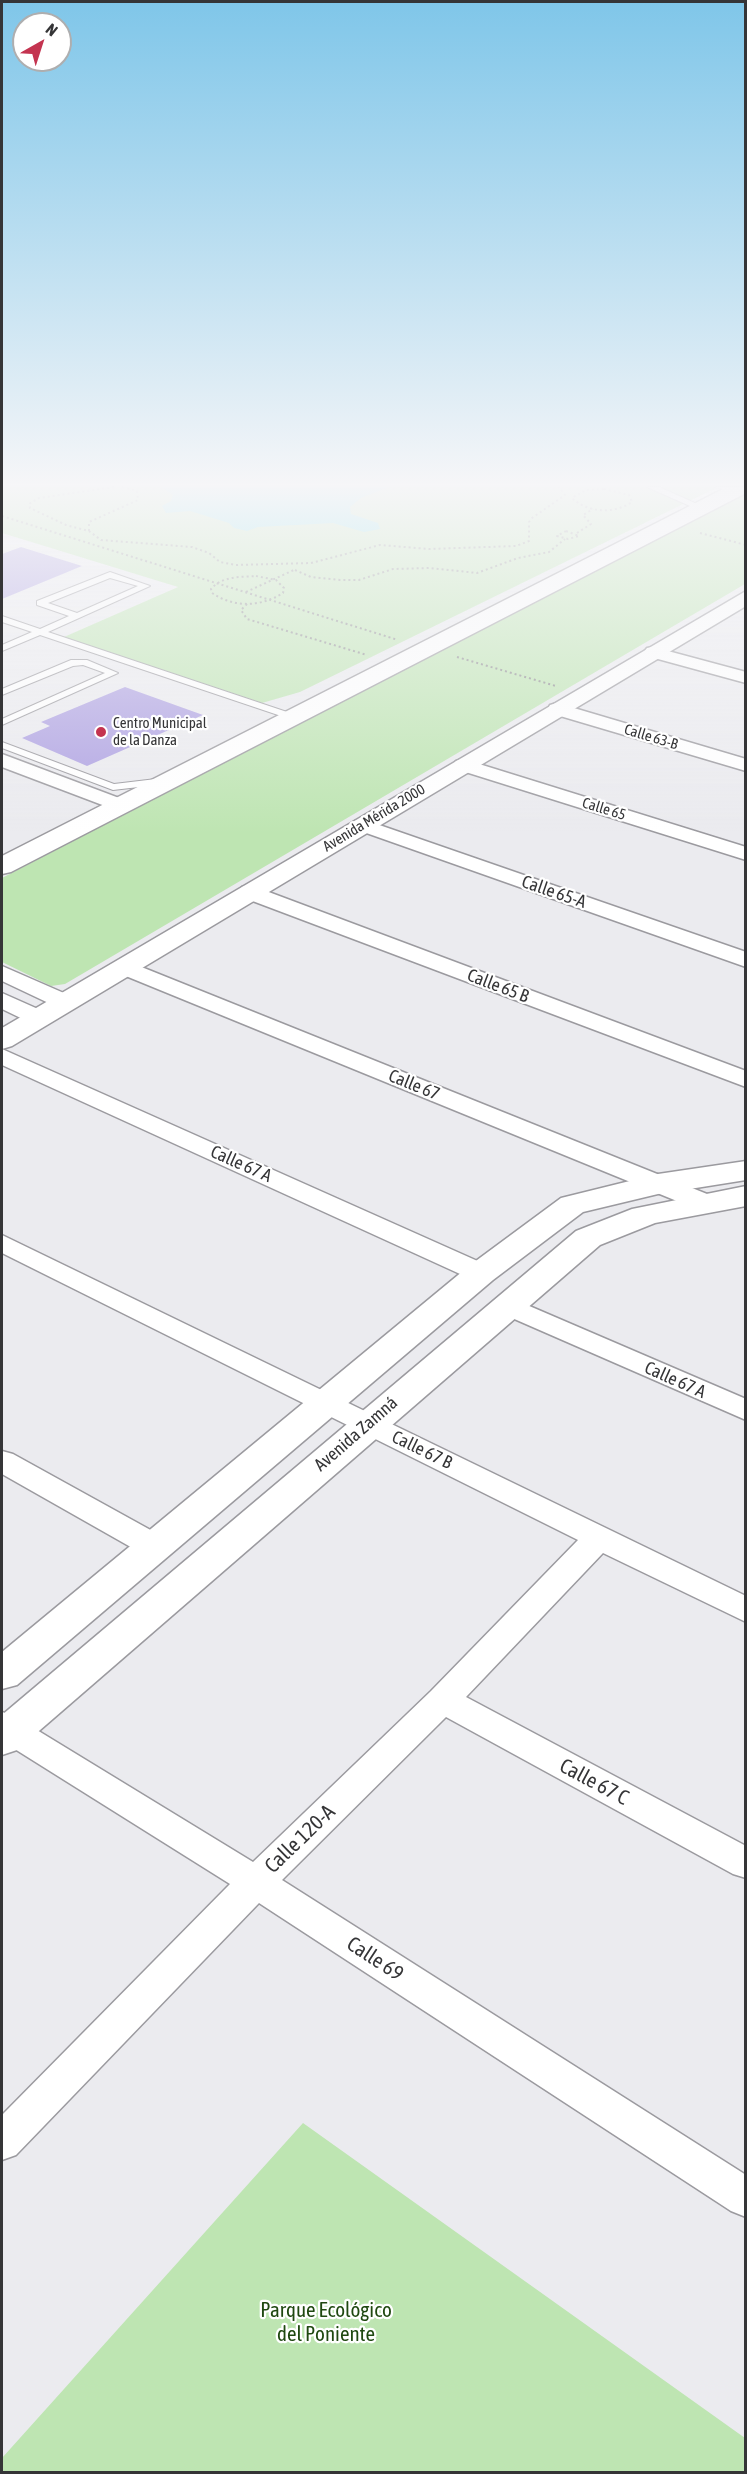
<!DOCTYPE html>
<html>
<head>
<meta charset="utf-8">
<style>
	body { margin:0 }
	#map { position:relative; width:747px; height:2474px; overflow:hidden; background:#ebebef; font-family:"Asap Condensed",sans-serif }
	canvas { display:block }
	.frame { position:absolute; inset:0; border:3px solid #353537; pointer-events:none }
	.north { position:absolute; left:12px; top:12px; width:60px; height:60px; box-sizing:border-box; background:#fff; border:2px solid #aeaeaf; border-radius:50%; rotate:39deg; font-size:16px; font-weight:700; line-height:24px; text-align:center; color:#353537 }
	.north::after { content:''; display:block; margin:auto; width:21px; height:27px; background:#c43450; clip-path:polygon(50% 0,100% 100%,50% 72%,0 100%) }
</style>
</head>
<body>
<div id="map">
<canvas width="747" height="2474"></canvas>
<div class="frame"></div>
<div class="north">N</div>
</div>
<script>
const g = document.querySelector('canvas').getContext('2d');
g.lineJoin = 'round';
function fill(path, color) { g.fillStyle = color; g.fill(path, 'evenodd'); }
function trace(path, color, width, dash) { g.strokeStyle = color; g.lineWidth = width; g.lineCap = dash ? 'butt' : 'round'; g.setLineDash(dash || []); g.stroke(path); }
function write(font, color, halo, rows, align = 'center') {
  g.font = font + ' "Asap Condensed",sans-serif'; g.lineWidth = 4.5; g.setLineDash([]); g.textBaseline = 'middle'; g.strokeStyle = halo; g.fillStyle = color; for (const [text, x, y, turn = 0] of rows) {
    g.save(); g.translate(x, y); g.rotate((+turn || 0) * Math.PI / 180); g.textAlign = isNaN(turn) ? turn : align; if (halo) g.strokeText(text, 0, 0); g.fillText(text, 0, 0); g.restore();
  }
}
const green = new Path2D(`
	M2 487H718L300 692 262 703 64 637 178 587 2 533Z
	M745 491V584L65 984 51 986 2 962V878Z
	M303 2123 745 2438V2472H2V2458Z`);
const water = new Path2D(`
	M161 487H389L361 498 350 507 351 514 378 523 380 529 364 532 333 523 258 527 247 531 234 528 229 523 190 511 166 513 162 506 171 501 173 495Z`);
const building = new Path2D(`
	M21 547 82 566 2 599V554Z
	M125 687 203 715 87 766 22 738 50 726 41 722Z`);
const path = new Path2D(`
	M114 487 39 498 29 504 30 508 66 525 89 531 101 540 192 547 209 553 220 562 236 565 311 563 380 545 429 549 516 546 529 541V522L532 518 565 495 559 487
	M604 489 629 495 632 502C614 514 588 513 572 498L586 490Z
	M2 516 398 640
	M89 531V522L138 500 137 491 122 487
	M566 531 579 536 568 539 557 536Z
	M577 533 591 524 583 515 593 509
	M700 533 746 545
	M295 570 311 577 340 580H359L393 569 430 568 477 573 518 558 549 552 565 539
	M256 576 276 580 284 588 283 593C261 607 234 608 212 593L211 589C222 576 241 577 256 576Z
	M246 592 296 569
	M247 604 241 610 247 619 367 655
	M457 657 556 686`);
const lane = new Path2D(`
	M647 487H659L706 508 699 510Z
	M715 487H730L739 491 735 493Z
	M110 572 150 586 48 632 296 715V719H290L40 635 2 651V645L32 632 2 622V616L40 629 69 616 37 605V601ZM110 578 138 586 77 613 48 603Z
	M71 660H87L118 673 2 725V719L105 673 83 665 73 666 2 695V689Z
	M2 742 114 784 156 779 161 782 156 785 113 790 2 748Z`);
const street = new Path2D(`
	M653 647 746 672V683L647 656 644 652 647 648Z
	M557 703 746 759V771L550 713 548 709 550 705Z
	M2 754 127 801 130 805 127 809H113L2 767Z
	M463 759 746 847V860L456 769 453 765 456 761Z
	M362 819 746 952V967L355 829 352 825 355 821Z
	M250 885 746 1071V1087L242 897 239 892 242 887Z
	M124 960 712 1196 716 1202 712 1208 703 1210 694 1208 116 972 113 967 116 962Z
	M2 966 73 997 77 1002 73 1007H57L2 981Z
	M2 993 47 1013 51 1018 47 1023H31L2 1009Z
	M2 1049 491 1267 495 1273 491 1279 481 1281 471 1279 2 1065Z
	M2 1235 746 1596V1622L603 1553 466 1697 746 1846V1878L733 1874 446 1717 282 1880 746 2175V2217L731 2211 259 1903 16 2155 2 2160V2115L230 1884 2 1741V1712L14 1716 253 1862 431 1691 578 1540 2 1253Z
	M506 1296 746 1399V1420L496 1311 492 1305 496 1299Z
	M2 1451 13 1454 165 1538 170 1546 165 1554 154 1557 143 1554 2 1474Z`);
const secondary = new Path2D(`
	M727 487H746V493L11 872 2 874V856Z
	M746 591V606L12 1046 2 1049V1028Z
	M746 1161V1180L658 1194 583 1212 493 1280 17 1685 2 1689V1652L469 1266 561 1198 658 1174Z
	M746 1186V1206L655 1223 600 1245 17 1750 2 1755V1715L576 1231 632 1209Z`);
const markers = [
	[101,732,6,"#c43450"]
];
const farPoinames = [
	["Centro Municipal",113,723],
	["de la Danza",113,740]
];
const farStreetnames = [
	["Calle 63-B",651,737,17],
	["Calle 65",604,809,17],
	["Avenida Mérida 2000",374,818,-31]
];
const streetNames = [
	["Calle 65-A",554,892,19],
	["Calle 65 B",498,986,21],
	["Calle 67",414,1085,22],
	["Calle 67 A",241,1164,24],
	["Calle 67 A",675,1380,24],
	["Avenida Zamná",356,1434,-41],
	["Calle 67 B",422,1450,26]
];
const nearStreetnames = [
	["Calle 67 C",594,1782,28],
	["Calle 120-A",300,1839,-44],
	["Calle 69",375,1959,33]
];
const nearParknames = [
	["Parque Ecológico",326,2310],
	["del Poniente",326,2334]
];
fill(green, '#bee5b2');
fill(water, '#82e2ea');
fill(building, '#afa2e2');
trace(lane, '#9b9a9f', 2);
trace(street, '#9b9a9f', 3);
trace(secondary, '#9b9a9f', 3);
trace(path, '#8b8b8d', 2, [2, 3]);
fill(lane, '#fff');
fill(street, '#fff');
fill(secondary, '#fff');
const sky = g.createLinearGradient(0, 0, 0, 834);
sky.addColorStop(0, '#7fc6e9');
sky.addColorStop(0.58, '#f6f6f8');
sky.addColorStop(1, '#f6f6f800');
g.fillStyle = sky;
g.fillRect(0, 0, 747, 834);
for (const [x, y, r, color] of markers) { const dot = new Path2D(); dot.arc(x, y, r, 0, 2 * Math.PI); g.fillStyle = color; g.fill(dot); trace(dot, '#fff', 2); }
write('15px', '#353537', '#fff', farPoinames, 'left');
write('15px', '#353537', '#fff', farStreetnames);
write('18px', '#353537', '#fff', streetNames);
write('21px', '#353537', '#fff', nearStreetnames);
write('21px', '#1f4810', '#fff', nearParknames);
</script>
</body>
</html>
